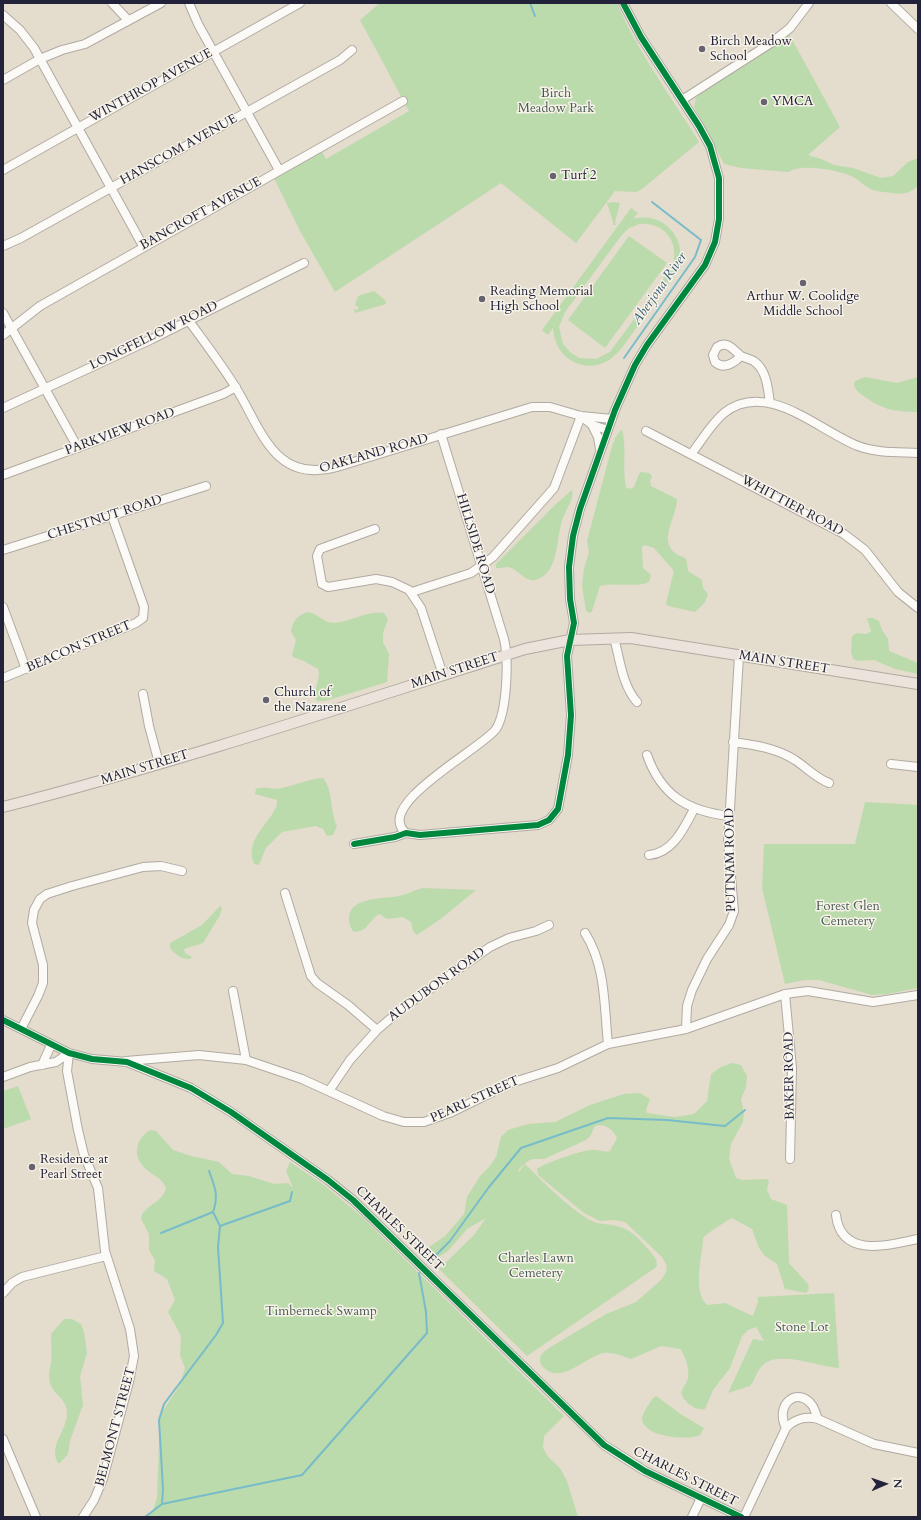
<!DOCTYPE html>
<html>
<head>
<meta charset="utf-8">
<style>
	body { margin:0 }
	#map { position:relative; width:921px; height:1520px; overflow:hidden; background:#e4dccc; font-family:Cardo,serif }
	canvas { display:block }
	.frame { position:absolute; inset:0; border:4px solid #22223b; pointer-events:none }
	.north { position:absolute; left:865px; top:1464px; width:40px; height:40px; -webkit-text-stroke:3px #f7f3e8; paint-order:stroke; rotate:88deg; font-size:11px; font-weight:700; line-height:16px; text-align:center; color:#22223b }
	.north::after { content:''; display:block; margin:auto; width:14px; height:18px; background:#22223b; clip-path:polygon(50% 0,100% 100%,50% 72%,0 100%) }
</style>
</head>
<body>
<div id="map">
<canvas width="921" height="1520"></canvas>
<div class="frame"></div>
<div class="north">N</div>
</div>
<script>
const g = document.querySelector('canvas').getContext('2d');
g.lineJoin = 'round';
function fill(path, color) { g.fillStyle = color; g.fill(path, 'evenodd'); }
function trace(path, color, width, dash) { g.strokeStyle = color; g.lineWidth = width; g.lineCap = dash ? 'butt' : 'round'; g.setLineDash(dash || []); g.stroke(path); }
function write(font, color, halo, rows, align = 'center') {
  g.font = font + ' Cardo,serif'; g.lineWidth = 3; g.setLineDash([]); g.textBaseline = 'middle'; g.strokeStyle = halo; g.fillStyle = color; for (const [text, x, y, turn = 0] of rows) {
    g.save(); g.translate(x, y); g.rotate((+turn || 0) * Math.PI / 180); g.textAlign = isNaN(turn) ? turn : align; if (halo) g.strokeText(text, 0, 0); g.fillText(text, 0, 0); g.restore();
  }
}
const green = new Path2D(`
	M380 3H617C638 53 671 96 699 142L642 189 636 192 615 191 576 243 501 183 335 292 300 231 274 178 321 150 326 159 409 111 360 20Z
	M789 34 840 127 808 155 821 159 834 165 853 168 881 178 893 176 908 162 918 158V186C907 196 898 194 884 192 879 191 873 191 869 188 863 185 858 179 851 176 839 170 799 163 789 172L741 168 724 164 694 107 696 98 700 93Z
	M613 202 620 203 615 222 616 225H613V222L607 203Z
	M631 208 638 213 633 219C667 210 693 246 674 276 661 294 648 312 635 330 627 340 620 353 609 360 598 367 583 368 572 361 560 354 554 342 553 328L548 335 542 330ZM639 224C664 221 681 243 672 267L610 352 596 359 579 358 570 352 563 344 559 327 565 312 621 236 629 228Z
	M629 236 667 263 605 348 568 320Z
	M374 291 385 300 386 304 355 313 354 309 357 310 359 307 355 305 358 296Z
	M865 377 897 383 918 377V412C894 412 880 409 861 394 856 390 853 387 855 381Z
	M622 429C627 447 622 468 626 487L629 489 634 487 639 474 641 472 649 473 652 476 650 481 651 486 677 499C677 516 658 540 675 553 678 556 683 556 686 559L688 571 702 580 703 588 708 594 705 602 695 612 668 606 666 603 674 571 654 548 645 545 642 547 643 568 651 575 649 582C637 588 615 582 600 586L592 611 590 613 586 611 582 586 584 568 589 552 587 541 611 450 615 438Z
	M572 490C575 498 564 512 562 521 556 539 559 571 538 579 526 585 519 569 508 567 504 567 500 569 496 568V564L554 506Z
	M308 612C318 613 323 623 334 623 350 622 369 610 384 613L388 619 383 633V642L389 654 387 682 325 701H317C311 692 322 679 318 669L304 661 293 657 292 655 296 640 291 631C293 620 298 615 308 612Z
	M867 618H873L879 621 882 630 888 639 889 651 918 663V674L895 669 874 660 858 661 853 659 851 652 852 636 857 633 867 634 871 631Z
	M323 778C333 789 330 813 337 826L333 835 327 836 323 829 316 826 282 832 266 848 259 865 254 864C242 837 280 816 277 800L255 794 256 789C265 786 274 790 282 788 296 785 308 779 323 778Z
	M865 802 918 805V988L887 994 872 995 819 980H805L785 984 762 888 764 844H855Z
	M423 888 476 890 442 918 417 935 413 931 411 922 403 917 387 919 379 914C369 920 368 932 354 932 350 927 349 924 349 918 350 896 385 899 399 896 408 894 415 890 423 888Z
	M220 906 222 908 220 915 203 943 184 949 185 953 192 957 190 959C181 959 176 955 170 948V943L202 925Z
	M732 1063 741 1065 747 1076 746 1087 741 1099 744 1113 743 1122 731 1144 729 1159 736 1178 742 1180 767 1179 769 1181 767 1190 771 1199 787 1205 789 1263 808 1284 809 1289 806 1293 785 1289 777 1264 765 1256 759 1248 752 1229 732 1218C729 1219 705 1235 704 1237 702 1240 703 1246 702 1249 700 1263 694 1297 708 1305L725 1303 753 1316 758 1302V1297L834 1293 839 1368C818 1367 779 1350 763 1365 757 1370 755 1380 750 1386L728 1393 753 1339 764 1341 756 1327 748 1330 742 1336 730 1368 713 1390 705 1409C695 1411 684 1402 681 1393 682 1388 687 1383 688 1378 690 1371 685 1354 680 1349L661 1346 631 1359C622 1356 613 1352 604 1353 586 1356 562 1385 544 1368 542 1366 540 1364 540 1360 540 1354 544 1352 549 1348L606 1314 636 1302 662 1279 666 1272 667 1266 662 1257 625 1222 615 1220 600 1221 584 1213 538 1175 537 1169 540 1167C552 1161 579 1151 591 1150 598 1149 603 1153 610 1151L617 1138C613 1129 603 1122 594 1127L591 1135 586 1140 544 1159H533L528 1161 519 1169 518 1173 525 1164C543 1182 567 1206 588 1219 599 1226 611 1223 623 1228 637 1234 647 1248 656 1259L657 1265 655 1268 527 1356 439 1269 474 1235 486 1218 467 1229 448 1251 437 1258 432 1259 422 1255V1252L445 1236 464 1214 467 1197 480 1176 489 1167 496 1157 501 1137 508 1130 528 1124 555 1122 590 1105 624 1094 640 1093 650 1099 646 1110 647 1113 675 1117 694 1114 707 1101 711 1074 721 1067Z
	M18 1086 31 1119 3 1129V1091Z
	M150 1130 156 1131 173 1150 191 1156 219 1162 232 1174 249 1176 274 1184 288 1183 293 1188 286 1171 290 1162 324 1185 361 1216 564 1416 544 1436 543 1448 549 1458 560 1468 567 1481 578 1517H146L153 1510 157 1498 160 1415 180 1385 185 1368 180 1355 181 1336 168 1312 175 1300 167 1279 154 1271 155 1260 149 1250V1234L141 1219C142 1206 163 1203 166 1188 161 1176 152 1176 144 1167 132 1155 136 1139 150 1130Z
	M64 1319H72L81 1324 84 1332 87 1353 80 1376 83 1405 70 1441 68 1454 60 1463H58C48 1446 67 1430 67 1414 68 1399 54 1396 50 1383 48 1375 50 1369 51 1362 52 1353 51 1343 51 1334Z
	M656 1396 682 1415 704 1428 700 1435C688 1441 643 1437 642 1419 642 1415 645 1411 647 1407 651 1402 650 1400 656 1396Z`);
const stream = new Path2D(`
	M530 3 535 16
	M624 358 695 257 701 240 652 202
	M209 1171C215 1187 219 1196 213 1212
	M161 1233 213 1212 220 1226
	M430 1261 450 1241 489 1187 521 1148 608 1118 667 1120 725 1126 745 1110
	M162 1504 163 1489 159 1420 164 1404 216 1335 223 1323 218 1247 220 1226 290 1201 292 1192
	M145 1517 162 1504 302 1475 427 1333 426 1312 419 1273`);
const minor = new Path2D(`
	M112 3 128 20
	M189 3 198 24 279 170
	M891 3 918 29
	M3 15 20 30 34 48 143 246
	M3 80 40 59 62 50 85 44 161 3
	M682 100 771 43 790 28 809 3
	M3 170 300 3
	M3 246 21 238 340 60 352 50
	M3 313 78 448
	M189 321C205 343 222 365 236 388 262 430 274 484 337 467L532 407H550L581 416 612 419
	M3 335 40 306 403 101
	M741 356C734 363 724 370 715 362L713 355 717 347C728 340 733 350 741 356 745 358 751 359 755 362 767 371 768 390 770 403
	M3 408 152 339 304 263
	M581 416 592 425 608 430
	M592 425 598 437 600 449
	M646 431 844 534 865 550 898 592 918 608
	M692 453C702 440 711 424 724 413 767 379 819 431 858 446 876 453 898 452 918 453
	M3 475 223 394 236 387
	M375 529 320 549 317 556 322 584 328 587 376 579 392 582 409 590 421 608 443 675
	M3 550 206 486
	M412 592 471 573 493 557 554 488 581 416
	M3 607 26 669
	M614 638C620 659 622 685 637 702
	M3 678 136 623 143 618 144 607 112 516
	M143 694 149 726 159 763
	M733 742C755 745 776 748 795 760 807 768 816 778 829 783
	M647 755C661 795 687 811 729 816
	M891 764 918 767
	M406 833C372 805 483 748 496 729 507 712 509 660 504 639L441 434
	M354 844 395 837 406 833 420 835 538 825 549 820 558 809 568 755 571 715 567 656 574 623 570 599 569 567 573 536 580 509 615 410 635 365 647 345 705 265 715 242 719 219V178L710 146 699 126 641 37 623 3
	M649 855C673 853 684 828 694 809
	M285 893 311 976 317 983 348 1005 377 1030
	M585 933C606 966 604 1006 608 1044
	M233 991 246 1060
	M785 994 792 1068 790 1159
	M3 1020 69 1053 92 1059 127 1062 191 1088 231 1112 328 1180 353 1200 604 1445 645 1471 741 1517
	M21 1029 38 996 43 983V965L32 923 34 910 40 899 47 894 72 886 143 867 161 866 182 871
	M686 1029 687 1006 692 990 707 959 729 925 734 911 728 842 739 656
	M69 1053 67 1071 78 1130 84 1155 98 1188 105 1251 130 1329 134 1356 129 1382 103 1479 94 1500 83 1517
	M126 1061 199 1055 246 1060 302 1079 383 1116 404 1122H424L452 1112 511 1083 558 1068 608 1044 686 1029 785 994 808 991 873 1002 918 995
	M42 1065 51 1045
	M3 1077 30 1067 56 1062 69 1053
	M329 1091 350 1060 377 1030 403 1008 490 947 509 938 536 931 549 925
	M836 1215C841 1259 889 1245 918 1239
	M3 1293 12 1283 22 1277 106 1256
	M786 1428C774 1404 798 1386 812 1405 815 1409 816 1415 818 1419
	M3 1439 36 1517
	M692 1517 701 1498
	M744 1517 786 1428C794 1419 806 1416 818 1419L874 1444 918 1453`);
const major = new Path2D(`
	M3 807C179 762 352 704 525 649L570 640 631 638 918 684`);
const cycleway = new Path2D(`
	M354 844 395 837 406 833 420 835 538 825 549 820 558 809 568 755 571 715 567 656 574 623 570 599 569 567 573 536 580 509 615 410 635 365 647 345 705 265 715 242 719 219V178L710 146 699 126 641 37 623 3
	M3 1020 69 1053 92 1059 127 1062 191 1088 231 1112 328 1180 353 1200 604 1445 645 1471 741 1517`);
const markers = [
	[702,49,4,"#66636e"],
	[764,102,4,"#66636e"],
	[553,176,4,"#66636e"],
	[803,283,4,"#66636e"],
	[482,299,4,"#66636e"],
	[266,700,4,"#66636e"],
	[32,1167,4,"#66636e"]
];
const poiNames = [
	["Birch Meadow",710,42],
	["School",710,57],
	["YMCA",772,102],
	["Turf 2",561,176],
	["Reading Memorial",490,292],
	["High School",490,307],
	["Arthur W. Coolidge",803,297,"center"],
	["Middle School",803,312,"center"],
	["Church of",274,693],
	["the Nazarene",274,708],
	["Residence at",40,1160],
	["Pearl Street",40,1175]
];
const streetNames = [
	["WINTHROP AVENUE",151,86,-29],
	["HANSCOM AVENUE",179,150,-29],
	["BANCROFT AVENUE",201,214,-29],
	["LONGFELLOW ROAD",154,336,-26],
	["PARKVIEW ROAD",120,432,-20],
	["OAKLAND ROAD",374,454,-16],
	["WHITTIER ROAD",792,506,28],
	["CHESTNUT ROAD",105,518,-18],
	["HILLSIDE ROAD",475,544,73],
	["BEACON STREET",79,647,-23],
	["MAIN STREET",784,663,9],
	["MAIN STREET",455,671,-18],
	["MAIN STREET",145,768,-17],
	["PUTNAM ROAD",731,860,-91],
	["AUDUBON ROAD",437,985,-36],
	["BAKER ROAD",790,1076,-91],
	["PEARL STREET",475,1100,-24],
	["CHARLES STREET",399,1229,44],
	["BELMONT STREET",116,1427,-75],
	["CHARLES STREET",685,1477,27]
];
const parkNames = [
	["Birch",556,94],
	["Meadow Park",556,109],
	["Forest Glen",848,907],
	["Cemetery",848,922],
	["Charles Lawn",536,1259],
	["Cemetery",536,1274],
	["Timberneck Swamp",321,1312],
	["Stone Lot",802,1328]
];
const waterNames = [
	["Aberjona River",660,289,-55]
];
fill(green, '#bbdbac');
trace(stream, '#78bcc9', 2);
trace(minor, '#b0aaa3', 10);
trace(major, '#b0aaa3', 12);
trace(minor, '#fbfaf7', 8);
trace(major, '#ece4dc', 10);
trace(cycleway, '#00873e', 6);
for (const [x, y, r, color] of markers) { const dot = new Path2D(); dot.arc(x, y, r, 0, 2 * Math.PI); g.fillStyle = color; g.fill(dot); trace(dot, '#f7f3e8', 1.5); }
write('13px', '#22223b', '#f7f3e8', poiNames, 'left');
write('13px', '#22223b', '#f7f3e8', streetNames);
write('13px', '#465a55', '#f7f3e8', parkNames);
write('italic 14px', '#325a73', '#f7f3e8', waterNames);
</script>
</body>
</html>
